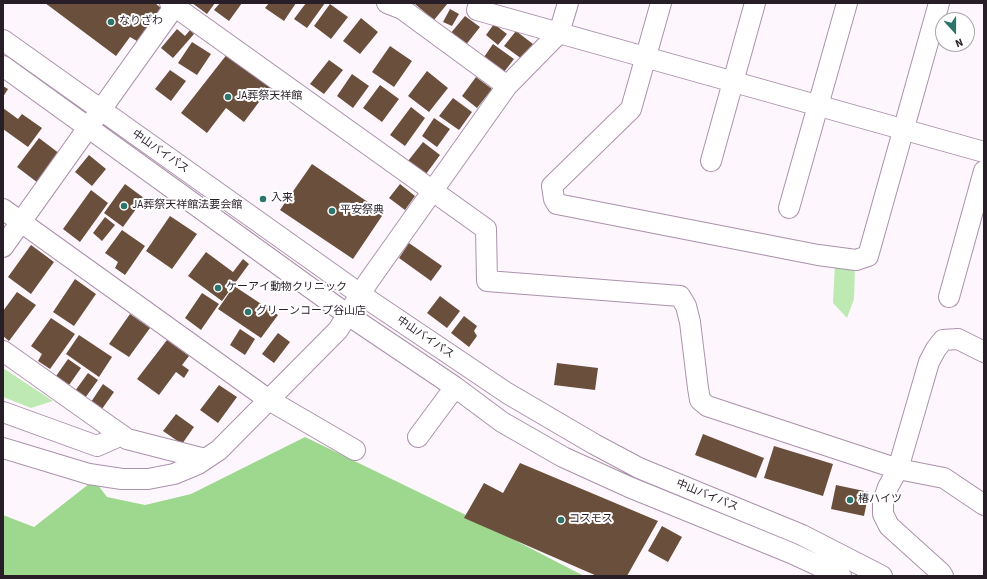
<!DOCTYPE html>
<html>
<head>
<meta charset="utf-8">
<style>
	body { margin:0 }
	#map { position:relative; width:987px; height:579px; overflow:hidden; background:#fdf7fd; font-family:"Source Sans 3",sans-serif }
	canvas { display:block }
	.frame { position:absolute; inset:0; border:4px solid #281e28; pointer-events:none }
	.north { position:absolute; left:935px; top:12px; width:40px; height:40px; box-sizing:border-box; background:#fff; border:1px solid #a9a5a9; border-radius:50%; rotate:159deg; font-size:11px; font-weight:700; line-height:16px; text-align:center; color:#281e28 }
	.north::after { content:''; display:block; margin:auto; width:14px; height:18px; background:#2d746a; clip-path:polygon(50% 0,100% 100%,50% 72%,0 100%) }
</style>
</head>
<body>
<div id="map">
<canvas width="987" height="579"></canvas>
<div class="frame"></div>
<div class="north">N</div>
</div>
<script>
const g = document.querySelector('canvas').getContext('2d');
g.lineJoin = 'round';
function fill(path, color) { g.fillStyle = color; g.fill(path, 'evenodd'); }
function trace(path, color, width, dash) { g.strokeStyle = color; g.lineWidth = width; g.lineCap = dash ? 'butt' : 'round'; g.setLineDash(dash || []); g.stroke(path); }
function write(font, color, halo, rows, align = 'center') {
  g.font = font + ' "Source Sans 3","Noto Sans JP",sans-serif'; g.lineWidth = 4; g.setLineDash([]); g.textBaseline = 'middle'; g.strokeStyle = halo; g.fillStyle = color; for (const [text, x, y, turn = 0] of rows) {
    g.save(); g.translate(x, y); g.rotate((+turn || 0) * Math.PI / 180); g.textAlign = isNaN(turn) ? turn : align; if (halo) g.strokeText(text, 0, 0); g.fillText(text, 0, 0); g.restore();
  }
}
const green = new Path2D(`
	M835 262 855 265 854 299 847 318 833 303Z
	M3 368 53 401 31 408 3 397Z`);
const forest = new Path2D(`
	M305 437 470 517 584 576H3V515L34 527 94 480 107 497 145 505 191 494Z`);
const building = new Path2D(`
	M45 3H155L161 8 137 41 130 37 116 56Z
	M192 3H215L207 14Z
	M220 3H242L229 21 214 10Z
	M269 3H296L284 21 265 8Z
	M306 3H325L307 28 294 19Z
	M416 3H448L434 20 415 4Z
	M330 4 348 17 331 39 314 26Z
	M450 9 459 14 452 26 443 22Z
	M465 16 480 27 465 46 450 34Z
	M361 18 378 32 360 54 343 41Z
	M494 24 507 34 498 45 486 35Z
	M177 29 185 36 190 30 194 34 173 58 161 48Z
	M516 31 533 44 522 59 504 46Z
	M192 42 211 54 197 75 178 63Z
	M493 44 514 59 504 72 484 57Z
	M390 46 412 61 394 87 372 72Z
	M228 53 271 86 244 122 226 108 207 133 181 113Z
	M329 60 343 70 324 94 310 84Z
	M170 70 186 81 171 101 155 89Z
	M427 71 448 88 429 112 408 96Z
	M352 74 369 86 353 108 337 96Z
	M476 77 492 89 477 108 462 96Z
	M380 85 399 99 382 122 363 108Z
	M3 86 8 89 3 97Z
	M453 98 472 112 459 130 439 116Z
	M411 107 425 118 405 146 390 135Z
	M3 108 18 119 22 114 42 128 28 147 3 129Z
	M434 118 450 129 437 147 422 136Z
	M39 138 64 157 42 186 17 167Z
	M423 142 440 155 426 174 408 161Z
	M89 155 106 169 92 186 75 172Z
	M312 164 384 213 353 259 280 210Z
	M125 184 144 198 123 227 104 213Z
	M400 184 415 196 405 210 389 198Z
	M91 190 108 203 80 242 63 229Z
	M170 216 197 234 172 269 146 251Z
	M105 217 115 225 102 241 93 233Z
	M122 230 145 246 125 275 115 268 118 262 105 253Z
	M409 243 442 266 431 281 399 258Z
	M31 245 54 262 31 294 8 277Z
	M206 252 233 272 243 259 249 264 222 301 188 276Z
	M75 279 96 294 74 326 53 312Z
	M234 286 278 315 261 338 218 309Z
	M17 292 36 305 9 341 3 336V311Z
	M202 293 219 304 201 330 185 318Z
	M440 296 460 311 447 328 427 313Z
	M130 314 150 328 129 357 109 344Z
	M464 316 477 326 474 331 477 336 469 347 451 333Z
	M51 318 75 334 50 369 38 361 42 354 31 346Z
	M240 329 255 339 245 355 230 345Z
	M278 333 290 342 274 363 262 354Z
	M79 335 112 357 99 377 66 354Z
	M167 340 189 356 182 365 189 370 184 378 176 372 159 395 137 379Z
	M68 359 81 368 67 388 54 379Z
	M557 363 598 368 595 390 554 385Z
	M88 373 98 380 85 398 75 391Z
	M103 384 114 392 102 409 91 402Z
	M219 385 237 397 218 423 200 410Z
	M176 414 194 427 182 444 163 431Z
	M703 434 764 458 756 478 695 455Z
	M774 446 833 464 823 496 764 478Z
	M520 463 658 521 627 576H597L464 518 484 483 503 493Z
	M836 485 869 492 864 516 831 509Z
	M662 526 682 537 668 562 648 551Z`);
const minor = new Path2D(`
	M170 3 486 229 487 281 680 296 686 306 690 322 698 388 700 400 707 406 898 469 944 478 984 505
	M387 3 402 9 507 86
	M479 3 477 10 984 152
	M661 3 631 109 552 186 554 199 557 204 818 255 856 260 868 256 939 3
	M3 40 360 294 507 393 594 444 639 468 802 535 882 576
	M3 66 348 315 455 387 502 422 563 457 629 487 791 553 841 576
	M711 161 755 3
	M789 208 847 3
	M3 209 269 400 355 450
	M3 247 177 3
	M949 297 984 171
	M3 351 127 439 205 459
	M3 412 97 446 122 435
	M418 437 455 387
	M3 448 89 474 122 479H148L174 474 198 464 219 450 338 330 368 282 507 86 559 33 568 3
	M943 576 941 573 889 526 883 514V502L888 487 898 469 929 362 936 349 943 340 958 339 984 352`);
const markers = [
	[111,22,4,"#2d746a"],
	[228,97,4,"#2d746a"],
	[263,199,4,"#2d746a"],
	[124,206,4,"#2d746a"],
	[332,211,4,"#2d746a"],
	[218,288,4,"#2d746a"],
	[248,312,4,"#2d746a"],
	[850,500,4,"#2d746a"],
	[561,520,4,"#2d746a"]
];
const poiNames = [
	["なりざわ",119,22],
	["JA葬祭天祥館",236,97],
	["入来",271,199],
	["JA葬祭天祥館法要会館",132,206],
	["平安祭典",340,211],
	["ケーアイ動物クリニック",226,288],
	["グリーンコープ谷山店",256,312],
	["椿ハイツ",858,500],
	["コスモス",569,520]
];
const streetNames = [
	["中山バイパス",160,152,35],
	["中山バイパス",425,338,34],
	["中山バイパス",707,496,22]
];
fill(green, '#bee9b2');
fill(forest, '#9ed88e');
fill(building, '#6b4f3d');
trace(minor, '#ab91ac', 22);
trace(minor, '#fff', 20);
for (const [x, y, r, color] of markers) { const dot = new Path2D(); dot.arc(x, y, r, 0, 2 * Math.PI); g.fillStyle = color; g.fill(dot); trace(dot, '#fff', 1.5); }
write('11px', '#281e28', '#fff', poiNames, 'left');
write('11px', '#281e28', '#fff', streetNames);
</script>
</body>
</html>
